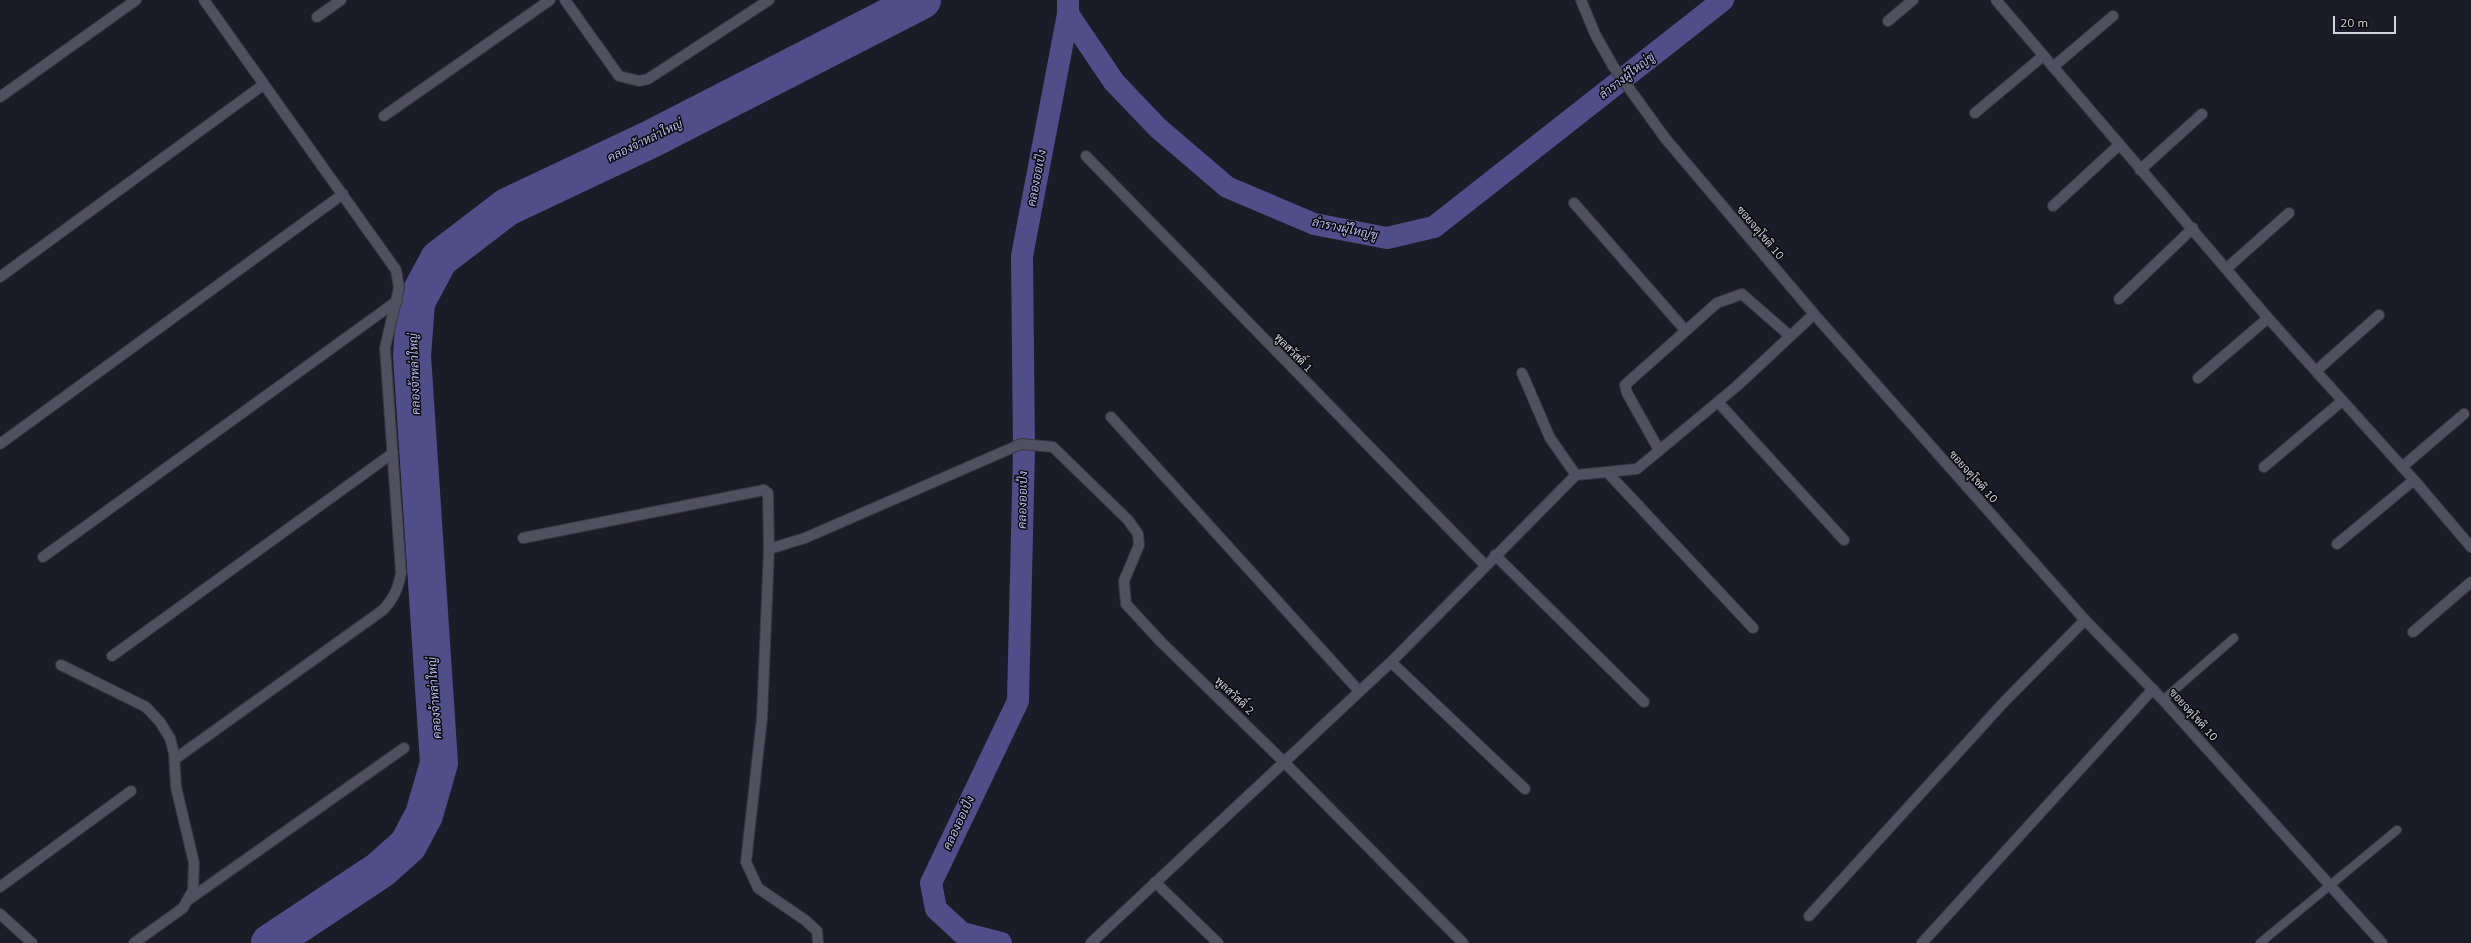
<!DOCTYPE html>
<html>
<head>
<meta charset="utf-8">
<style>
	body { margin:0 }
	#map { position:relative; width:2471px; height:943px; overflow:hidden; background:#1c1c28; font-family:Mulish,sans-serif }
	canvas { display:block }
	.scale { position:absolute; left:2333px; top:16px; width:63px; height:18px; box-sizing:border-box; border:2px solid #d2d3db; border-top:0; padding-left:5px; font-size:12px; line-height:14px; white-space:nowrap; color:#d2d3db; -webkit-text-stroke:3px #07070c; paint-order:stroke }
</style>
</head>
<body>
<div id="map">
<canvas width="2471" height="943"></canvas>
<div class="scale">20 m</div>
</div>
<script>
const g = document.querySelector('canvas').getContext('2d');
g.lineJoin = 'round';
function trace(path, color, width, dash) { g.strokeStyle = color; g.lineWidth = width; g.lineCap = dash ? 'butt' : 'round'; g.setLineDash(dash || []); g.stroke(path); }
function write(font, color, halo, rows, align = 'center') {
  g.font = font + ' Mulish,Sarabun,sans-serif'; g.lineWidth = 3; g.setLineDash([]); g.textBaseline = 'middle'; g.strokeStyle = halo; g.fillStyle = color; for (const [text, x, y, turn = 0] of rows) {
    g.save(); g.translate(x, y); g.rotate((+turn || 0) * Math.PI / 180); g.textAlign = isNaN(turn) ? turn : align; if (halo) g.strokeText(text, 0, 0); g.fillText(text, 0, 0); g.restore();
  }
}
const canal = new Path2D(`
	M1068 14 1114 82 1158 128 1227 187 1314 224 1387 238 1434 227 1723 0
	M1001 943 962 933 936 909 931 883 1018 701 1024 450 1022 256 1068 14V0`);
const river = new Path2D(`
	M270 943 380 870 408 845 424 815 439 763 412 356 416 302 439 259 507 207 651 139 922 0`);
const service = new Path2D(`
	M2163 700 2234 638
	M2260 943 2397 830`);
const minor = new Path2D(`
	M565 0 619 76 639 81 648 79 769 0
	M1581 0 1595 34 1613 66 1665 138 1814 314 2085 620 2163 700 2382 943
	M1996 0 2268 318 2414 480 2471 547
	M317 17 341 0
	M1888 21 1913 0
	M2053 67 2113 16
	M0 97 136 0
	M1975 113 2043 56
	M384 116 550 0
	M1086 156 1485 565
	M2140 170 2202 114
	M1574 203 1685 330
	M2053 206 2119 145
	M2227 268 2289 213
	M0 277 263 85
	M2119 299 2193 228
	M2316 371 2379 315
	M1522 373 1550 438 1576 475
	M2198 378 2268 318
	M1718 402 1844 540
	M1111 417 1359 691
	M0 444 343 194
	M1659 450 1627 393 1625 385 1717 303 1742 294 1790 336
	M2264 467 2342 401
	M2402 467 2464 414
	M1608 473 1753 628
	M523 538 764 490 768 493 769 549
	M2337 544 2414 480
	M1495 555 1644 702
	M43 557 397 301
	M2413 632 2471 582
	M112 656 393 453
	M1391 662 1525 789
	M61 665 146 707 160 722 170 738 174 753 176 787 194 863 193 890 183 908 134 943
	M175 759 383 610C394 598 398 589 401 573L385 348 399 288 396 270 204 0
	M1155 882 1218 943
	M0 887 131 791
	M191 898 404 748
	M0 914 32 943
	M1809 916 2005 701 2085 620
	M818 943 817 931 805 920 758 888 746 862 762 718 769 549 805 538 1021 444 1053 447 1128 520 1138 534 1139 545 1124 581 1126 604 1161 642 1283 761 1463 943
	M1091 943 1391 662 1576 475 1637 469 1737 386 1814 314
	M1922 943 2153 689`);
const streetNames = [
	["ซอยจตุโชติ 10",1760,233,50],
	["พูลสวัสดิ์ 1",1293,353,46],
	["ซอยจตุโชติ 10",1973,477,48],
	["พูลสวัสดิ์ 2",1234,696,44],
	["ซอยจตุโชติ 10",2193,715,48]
];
const waterNames = [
	["ลำรางผู้ใหญ่ชู",1627,76,-38],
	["คลองจ้าหล่าใหญ่",645,141,-26],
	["คลองออเป้ง",1037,178,-79],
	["ลำรางผู้ใหญ่ชู",1345,229,12],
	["คลองจ้าหล่าใหญ่",415,374,-92],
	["คลองออเป้ง",1023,500,-89],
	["คลองจ้าหล่าใหญ่",435,698,-94],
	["คลองออเป้ง",959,823,-65]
];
trace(canal, '#504d89', 22);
trace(river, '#504d89', 38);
trace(service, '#383741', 10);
trace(minor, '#383741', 12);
trace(service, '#50505e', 8);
trace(minor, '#50505e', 10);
write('11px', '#d2d3db', '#07070c', streetNames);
write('italic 12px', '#bbbcf2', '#07070c', waterNames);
</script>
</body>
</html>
